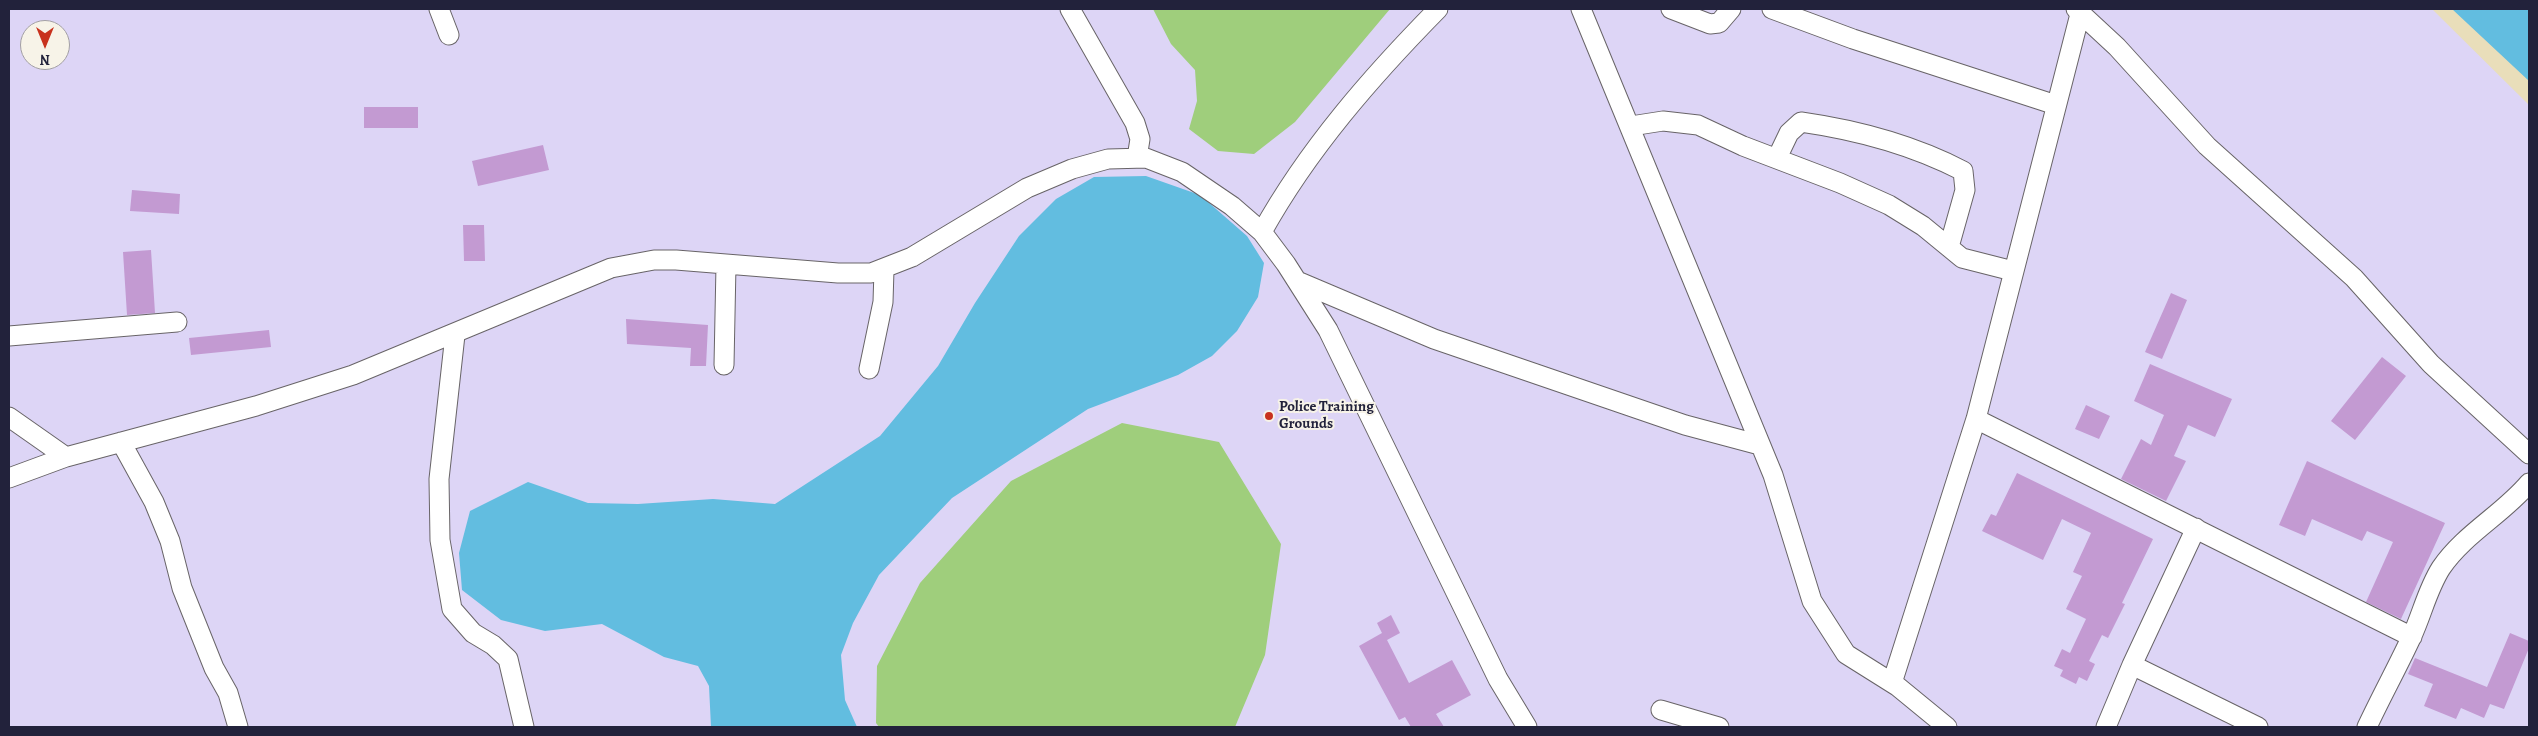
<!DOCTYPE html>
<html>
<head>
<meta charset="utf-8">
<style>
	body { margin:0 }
	#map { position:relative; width:2538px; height:736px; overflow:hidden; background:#e9deba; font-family:Alegreya,serif }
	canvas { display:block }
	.frame { position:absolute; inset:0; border:10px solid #22223b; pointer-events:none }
	.north { position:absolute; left:20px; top:20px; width:50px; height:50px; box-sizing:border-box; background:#f7f3e8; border:1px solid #a29fa3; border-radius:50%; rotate:180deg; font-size:14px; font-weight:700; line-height:20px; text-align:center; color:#22223b }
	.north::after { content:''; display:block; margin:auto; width:18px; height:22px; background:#c8321e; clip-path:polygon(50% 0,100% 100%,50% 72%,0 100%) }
</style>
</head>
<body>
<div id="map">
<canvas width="2538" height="736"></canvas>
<div class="frame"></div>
<div class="north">N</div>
</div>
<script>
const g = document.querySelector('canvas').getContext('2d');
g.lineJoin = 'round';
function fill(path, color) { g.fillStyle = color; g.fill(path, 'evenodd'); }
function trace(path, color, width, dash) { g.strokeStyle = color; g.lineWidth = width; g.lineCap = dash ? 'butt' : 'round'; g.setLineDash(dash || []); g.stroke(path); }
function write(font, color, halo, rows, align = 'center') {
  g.font = font + ' Alegreya,serif'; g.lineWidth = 4; g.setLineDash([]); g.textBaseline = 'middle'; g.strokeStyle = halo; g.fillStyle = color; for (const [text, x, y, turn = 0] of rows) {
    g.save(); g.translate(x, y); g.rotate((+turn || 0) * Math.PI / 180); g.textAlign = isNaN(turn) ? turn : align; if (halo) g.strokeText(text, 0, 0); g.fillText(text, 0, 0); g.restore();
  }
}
const built = new Path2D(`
	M9 9H2432L2529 105V727H9ZM30 30H60V60H30Z`);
const green = new Path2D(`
	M1153 9H1390L1295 122 1254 154 1218 151 1189 129 1197 101 1195 70 1171 44Z
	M1122 423 1219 442 1281 544 1265 655 1235 727H879L876 723 877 666 920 583 1011 481Z`);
const water = new Path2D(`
	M2452 9H2529V81Z
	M1146 176 1200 195 1247 236 1264 263 1258 297 1237 331 1212 356 1178 375 1088 409 952 498 879 575 853 623 841 655 845 700 857 727H711L709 686 698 666 664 657 602 624 545 631 501 620 462 590 459 553 470 511 528 482 588 503 638 504 713 499 775 504 880 436 938 366 975 303 1019 236 1056 199 1094 177Z`);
const building = new Path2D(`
	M364 107H418V128H364Z
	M543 145 549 170 478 186 472 161Z
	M132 190 180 194 179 214 130 211Z
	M463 225H484L485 261H464Z
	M151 250 155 313 127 315 123 252Z
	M2171 293 2187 300 2162 359 2145 352Z
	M626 319 708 325 706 366H690L691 348 627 344Z
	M269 330 271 347 191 355 189 338Z
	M2382 357 2406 376 2355 440 2331 421Z
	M2150 364 2232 399 2215 437 2188 425 2174 456 2186 461 2166 501 2121 479 2141 439 2151 445 2164 415 2134 401Z
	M2086 405 2110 416 2099 439 2075 429Z
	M2307 461 2445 523 2401 619 2366 602 2393 542 2367 531 2362 541 2312 519 2305 536 2279 525Z
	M2017 473 2153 539 2122 603 2125 604 2108 638 2102 635 2089 661 2095 664 2087 681 2079 677 2076 684 2060 676 2063 670 2054 666 2062 649 2070 653 2086 619 2066 609 2082 576 2073 572 2091 533 2062 519 2043 560 1982 531 1991 514 1996 516Z
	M1391 615 1400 633 1387 640 1409 683 1452 660 1471 695 1436 714 1444 727H1411L1405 717 1399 720 1359 646 1382 633 1377 623Z
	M2510 633 2529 641V648L2504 709 2490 704 2484 718 2461 708 2456 719 2424 706 2433 684 2408 674 2415 658 2487 687Z`);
const minor = new Path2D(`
	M439 9 449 35
	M1070 9 1135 123 1140 139 1137 158
	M1581 9 1773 475 1812 601 1846 654 1897 686 1947 727
	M1671 9 1710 24 1719 23 1731 9
	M1772 9 1853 39 2056 105
	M2076 9 2117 47 2207 146 2354 278 2431 364 2529 454
	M1631 126 1663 121 1698 125 1743 146 1840 183 1889 205 1923 226 1962 258 2013 271
	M1777 158 1789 133 1801 122C1857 130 1913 145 1963 171L1965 190 1949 247
	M1262 232C1308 149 1372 76 1438 9
	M1297 281 1434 339 1685 425 1760 445
	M455 335 439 479 440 540 452 609 473 633 493 645 508 659 524 727
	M9 336 177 322
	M724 365 726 265
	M869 369 883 302 884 270
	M9 417 66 457
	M1976 419 2412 637
	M121 442 154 502 170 541 182 588 214 668 228 693 238 727
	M9 478 66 457 256 406 353 375 611 268 654 260H676L838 273H871L912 257 1027 188 1072 169 1108 159 1146 158 1182 172 1232 206 1262 232 1286 264 1328 330 1498 679 1527 727
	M2132 665 2258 727
	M1892 683 1976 419 2080 14
	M1661 710 1719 727
	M2106 727 2132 665 2196 528
	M2367 727C2381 697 2397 668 2411 638 2422 615 2427 590 2441 568 2464 534 2503 514 2529 483`);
const markers = [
	[1269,416,5,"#c8321e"]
];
const poiNames = [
	["Police Training",1279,407],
	["Grounds",1279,424]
];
fill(built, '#ddd5f6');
fill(green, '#9fce7c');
fill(water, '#62bde0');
fill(building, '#c39ad2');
trace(minor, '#686467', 21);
trace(minor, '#fff', 19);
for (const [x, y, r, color] of markers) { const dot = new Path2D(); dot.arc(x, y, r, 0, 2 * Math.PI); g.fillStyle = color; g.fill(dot); trace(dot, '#f7f3e8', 2); }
write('bold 15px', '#22223b', '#f7f3e8', poiNames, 'left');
</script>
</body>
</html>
